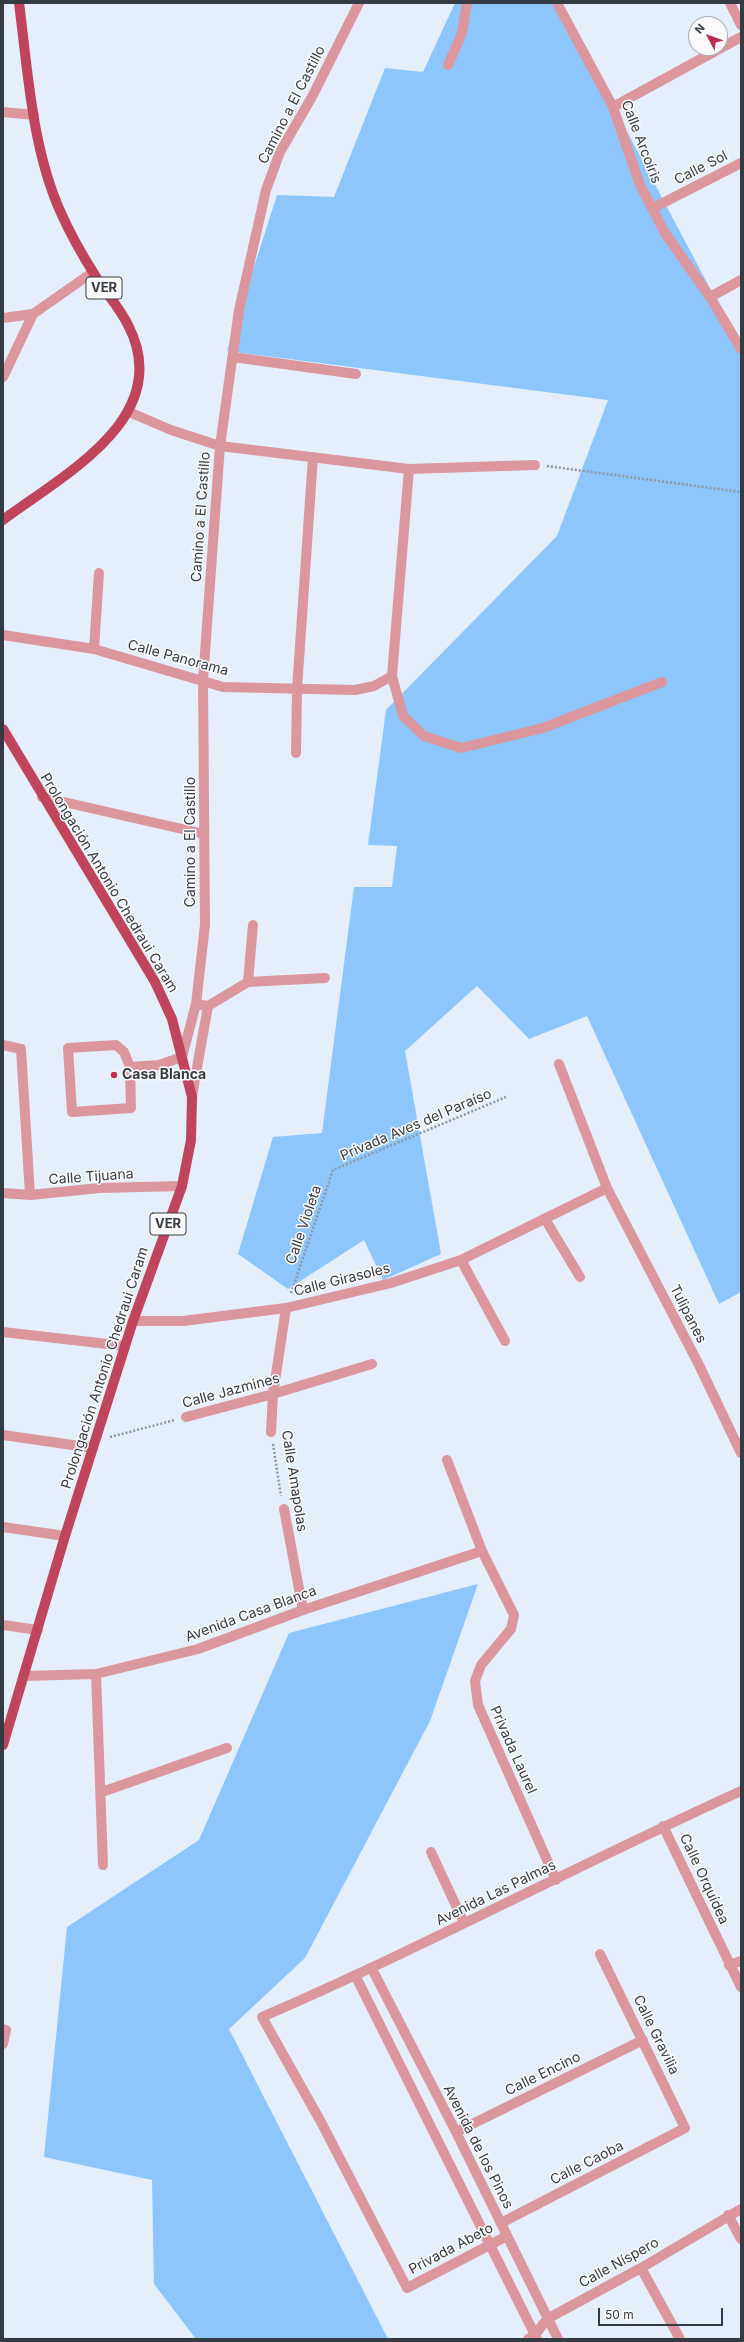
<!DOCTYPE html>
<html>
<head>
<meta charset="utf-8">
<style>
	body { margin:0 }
	#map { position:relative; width:744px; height:2342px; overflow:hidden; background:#e4effb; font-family:Inter,sans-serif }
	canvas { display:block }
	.frame { position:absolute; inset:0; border:4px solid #343b43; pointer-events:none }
	.north { position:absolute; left:688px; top:16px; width:40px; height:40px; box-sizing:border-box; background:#fbfbfb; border:1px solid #abaeb1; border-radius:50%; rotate:311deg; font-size:11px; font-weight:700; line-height:16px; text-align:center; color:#343b43 }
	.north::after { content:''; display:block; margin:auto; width:14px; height:18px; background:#bd2d50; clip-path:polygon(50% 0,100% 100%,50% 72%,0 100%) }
	.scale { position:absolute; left:598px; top:2308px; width:125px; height:18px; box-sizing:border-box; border:2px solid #343b43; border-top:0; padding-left:5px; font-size:12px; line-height:14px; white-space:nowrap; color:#343b43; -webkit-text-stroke:3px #fbfbfb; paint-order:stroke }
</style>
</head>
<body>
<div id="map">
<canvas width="744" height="2342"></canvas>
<div class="frame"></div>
<div class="north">N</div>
<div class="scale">50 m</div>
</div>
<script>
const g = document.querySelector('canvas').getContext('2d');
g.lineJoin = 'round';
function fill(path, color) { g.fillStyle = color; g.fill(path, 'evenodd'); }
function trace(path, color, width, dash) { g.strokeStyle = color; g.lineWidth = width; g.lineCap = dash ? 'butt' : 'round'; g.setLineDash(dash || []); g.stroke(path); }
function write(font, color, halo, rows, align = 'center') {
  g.font = font + ' Inter,sans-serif'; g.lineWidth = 3; g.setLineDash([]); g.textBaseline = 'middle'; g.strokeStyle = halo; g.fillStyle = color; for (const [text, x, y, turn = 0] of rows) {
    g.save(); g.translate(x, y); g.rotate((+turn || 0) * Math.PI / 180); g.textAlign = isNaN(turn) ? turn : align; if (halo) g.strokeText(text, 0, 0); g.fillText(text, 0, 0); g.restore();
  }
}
const green = new Path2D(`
	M455 3H559L741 347V1292L719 1304 587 1016 529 1039 477 986 405 1051 441 1254 383 1280 364 1240 288 1289 238 1254 273 1137 322 1133 354 887H392L397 846 368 845 386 710 557 536 608 400 227 351 277 195 334 197 385 68 423 72Z
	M478 1584 430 1721 305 1958 229 2029 388 2339H196L154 2284 152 2180 44 2157 67 1927 199 1840 289 1633Z`);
const path = new Path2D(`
	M547 466 741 492
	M291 1293 333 1170 506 1097
	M110 1437 175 1420
	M273 1444 281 1496`);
const minor = new Path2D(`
	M557 3 613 107 640 185 665 233 710 297 741 349
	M730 3 741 25
	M448 65 462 33 467 3
	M613 107 741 37
	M3 112 34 115
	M653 208 741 163
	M710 297 741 280
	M3 318 33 314
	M233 357 356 374
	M3 377 33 314 93 272
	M129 412 171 430 220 446 409 469 535 465
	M409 469 392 676 403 716 424 736 461 748 543 728 662 682
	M3 635 94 649 223 687 355 690 374 686 392 676
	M94 649 99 573
	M296 753 297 689 313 457
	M42 797 204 834
	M248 982 253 925
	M196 1004 208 1006 248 982 325 978
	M3 1045 21 1049 30 1195
	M559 1064 607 1188 699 1365 741 1453
	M130 1067 124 1052 116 1045 68 1048 72 1112 131 1108 130 1067 159 1065 182 1057 196 1004 205 925 203 680 220 446 239 310 266 190 280 152 313 95 359 3
	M192 1096 208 1006
	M3 1193 30 1195 100 1188 182 1186
	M545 1219 580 1277
	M461 1260 505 1341
	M133 1321H183L286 1308 391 1283 461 1260 607 1188
	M3 1332 125 1346
	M186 1417 273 1394 372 1364
	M271 1432 273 1394 286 1308
	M3 1435 93 1448
	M447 1460 482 1551 514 1615 511 1629 481 1665 475 1681 478 1705 556 1880
	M284 1509 303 1610
	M3 1527 65 1536
	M3 1625 38 1630
	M96 1674 103 1865
	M24 1676 96 1674 198 1649 303 1610 482 1551
	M102 1792 227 1748
	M663 1826 741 1987
	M431 1852 464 1923
	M729 1965 741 1961
	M372 1969 456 2132 558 2339
	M356 1977 537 2339
	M3 2029 6 2030 3 2044
	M456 2132 643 2040
	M728 2215 741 2239
	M501 2223 685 2128 600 1954
	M507 2236 407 2288 321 2122 262 2017C424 1947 580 1864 741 1791
	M641 2268 680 2339
	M528 2339 535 2335 547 2319 641 2268 741 2209`);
const major = new Path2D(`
	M3 520C63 475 176 417 128 325 119 306 103 290 93 272 81 253 70 233 61 213 32 149 28 72 19 3
	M3 729 155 982 172 1019 192 1097 191 1140 182 1186 133 1321 65 1536 3 1745`);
const markers = [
	[114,1075,4,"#bd2d50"]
];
const shields = [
	[104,288,36],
	[168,1224,36]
];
const shieldNames = [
	["VER",104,288],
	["VER",168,1224]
];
const streetNames = [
	["Camino a El Castillo",292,105,-63],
	["Calle Arcoíris",641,142,69],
	["Calle Sol",701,168,-27],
	["Camino a El Castillo",201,517,-86],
	["Calle Panorama",178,658,15],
	["Camino a El Castillo",191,842,-90],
	["Prolongación Antonio Chedraui Caram",109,883,59],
	["Privada Aves del Paraíso",416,1125,-23],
	["Calle Tijuana",91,1177,-4],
	["Calle Violeta",304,1225,-71],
	["Calle Girasoles",342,1280,-14],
	["Tulipanes",688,1314,63],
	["Prolongación Antonio Chedraui Caram",105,1368,-72],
	["Calle Jazmines",231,1391,-15],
	["Calle Amapolas",294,1481,81],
	["Avenida Casa Blanca",251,1614,-20],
	["Privada Laurel",513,1750,66],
	["Calle Orquídea",704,1879,65],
	["Avenida Las Palmas",496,1893,-26],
	["Calle Gravilia",656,2035,64],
	["Calle Encino",543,2074,-26],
	["Avenida de los Pinos",478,2147,63],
	["Calle Caoba",587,2163,-27],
	["Privada Abeto",451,2249,-28],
	["Calle Níspero",619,2263,-29]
];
const poiNames = [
	["Casa Blanca",122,1075]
];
fill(green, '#8dc5fd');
trace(path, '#8e97a1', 2.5, [2, 2]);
trace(minor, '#dc979e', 10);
trace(major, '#c0455c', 10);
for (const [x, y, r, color] of markers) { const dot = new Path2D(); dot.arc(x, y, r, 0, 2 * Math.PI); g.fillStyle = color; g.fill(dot); trace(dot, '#fbfbfb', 1.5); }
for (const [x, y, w] of shields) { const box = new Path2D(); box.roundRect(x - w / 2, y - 11, w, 22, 3); g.fillStyle = '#fbfbfb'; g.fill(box); trace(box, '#343b43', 1); }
write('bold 13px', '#343b43', null, shieldNames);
write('14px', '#343b43', '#fbfbfb', streetNames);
write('bold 14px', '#343b43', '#fbfbfb', poiNames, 'left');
</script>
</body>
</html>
